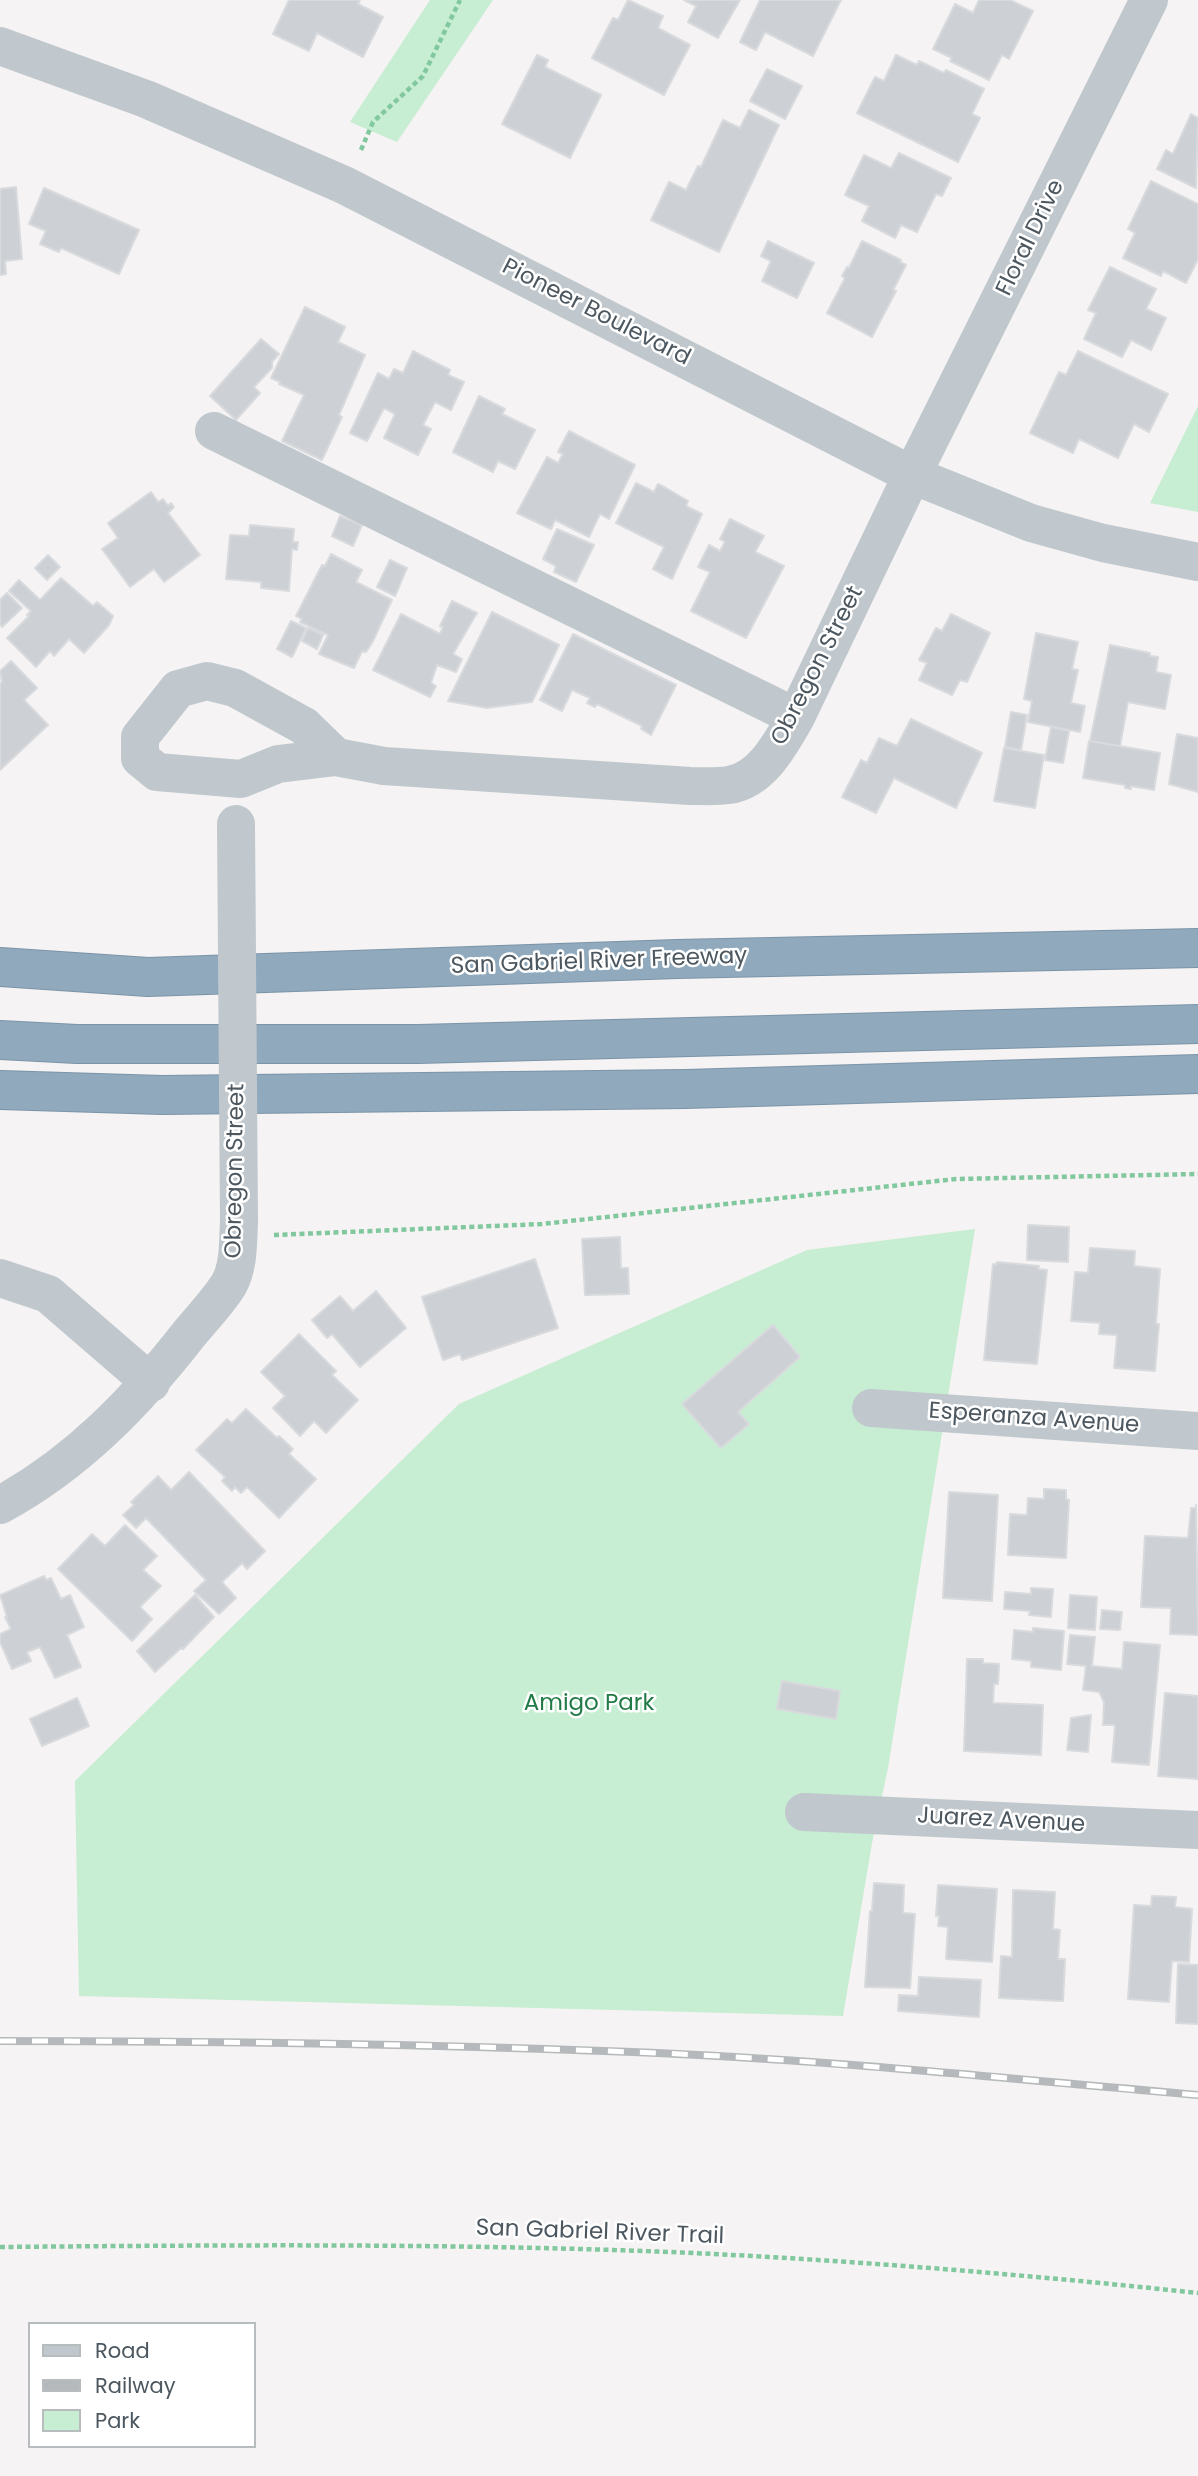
<!DOCTYPE html>
<html>
<head>
<meta charset="utf-8">
<style>
	body { margin:0 }
	#map { position:relative; width:1198px; height:2476px; overflow:hidden; background:#f5f3f3; font-family:Poppins,sans-serif }
	canvas { display:block }
	.legend { position:absolute; left:28px; top:2322px; width:228px; height:126px; box-sizing:border-box; background:#fff; border:2px solid #b7bcbf; margin:0; padding:9px 12px; list-style:none; font-size:21px; color:#4c575f }
	.legend li { display:flex; align-items:center; gap:14px; height:35px }
	.legend b { width:35px; border:2px solid #b7bcbf }
</style>
</head>
<body>
<div id="map">
<canvas width="1198" height="2476"></canvas>
<ul class="legend">
<li><b style="height:9px;background:#c0c8cd"></b>Road</li>
<li><b style="height:9px;background:#b6b9bc"></b>Railway</li>
<li><b style="height:19px;background:#c7edd2"></b>Park</li>
</ul>
</div>
<script>
const g = document.querySelector('canvas').getContext('2d');
g.lineJoin = 'round';
function fill(path, color) { g.fillStyle = color; g.fill(path, 'evenodd'); }
function trace(path, color, width, dash) { g.strokeStyle = color; g.lineWidth = width; g.lineCap = dash ? 'butt' : 'round'; g.setLineDash(dash || []); g.stroke(path); }
function write(font, color, halo, rows, align = 'center') {
  g.font = font + ' Poppins,sans-serif'; g.lineWidth = 5; g.setLineDash([]); g.textBaseline = 'middle'; g.strokeStyle = halo; g.fillStyle = color; for (const [text, x, y, turn = 0] of rows) {
    g.save(); g.translate(x, y); g.rotate((+turn || 0) * Math.PI / 180); g.textAlign = isNaN(turn) ? turn : align; if (halo) g.strokeText(text, 0, 0); g.fillText(text, 0, 0); g.restore();
  }
}
const green = new Path2D(`
	M430 0H493L397 142 350 122Z
	M1198 406V512L1150 503Z
	M975 1229 888 1768 872 1843 843 2016 79 1996 75 1781 459 1404 807 1250Z`);
const building = new Path2D(`
	M289 0H360L358 4 383 17 363 57 317 33 309 51 273 34Z
	M628 0 663 16 658 28 690 45 664 95 592 58 613 18 618 20Z
	M684 0H740L718 38 688 22 696 6Z
	M760 0H841L813 56 765 32 756 50 740 42Z
	M979 0H1010L1033 11 1009 59 1002 55 989 80 950 61 952 58 933 49 955 4 973 13Z
	M537 55 548 60 545 67 601 95 570 158 502 124Z
	M896 55 917 65 919 61 944 73 946 70 984 89 972 114 980 118 958 162 857 113 875 77 884 81Z
	M767 69 802 86 785 119 750 101Z
	M749 110 779 125 719 252 651 220 669 182 686 190 698 166 701 167 723 120 740 128Z
	M1191 114 1198 118 1196 188 1157 169 1166 150 1173 154Z
	M899 153 951 178 942 196 936 194 917 232 901 225 895 238 862 221 869 206 845 195 864 155 891 168Z
	M1151 181 1198 204V259L1186 283 1163 271 1161 276 1123 258 1135 233 1128 229Z
	M16 187 22 259 5 261 6 274 0 275V189Z
	M44 188 139 230 119 274 61 248 59 252 40 244 46 231 29 224Z
	M768 241 814 263 797 298 762 281 771 261 761 256Z
	M862 241 901 260 900 262 906 265 893 290 896 291 872 337 827 313 845 278 842 276 847 267 849 268Z
	M1110 267 1156 289 1146 309 1166 318 1151 350 1131 340 1122 357 1084 339 1096 313 1088 310Z
	M305 307 345 327 338 342 365 355 339 415 342 417 322 460 282 441 304 395 279 384 280 382 271 378Z
	M261 339 279 354 272 362V368L254 387 260 393 236 420 210 396Z
	M413 351 450 370 448 375 464 382 451 410 435 402 423 425 431 429 418 455 384 438 395 414 384 408 367 441 350 433 378 373 389 379 394 369 403 373Z
	M1078 351 1168 394 1149 432 1134 424 1118 458 1079 439 1073 453 1030 433 1059 372 1066 375Z
	M479 396 505 409 502 414 535 430 515 469 498 461 493 472 453 452Z
	M569 431 635 465 609 519 600 514 589 537 555 520 551 529 517 513 547 457 558 463 563 454 558 452Z
	M636 483 654 492 658 484 666 488 688 501 686 506 702 514 672 579 653 569 664 547 616 523Z
	M151 492 158 502 163 499 168 506 171 503 174 507 168 513 200 555 164 582 154 569 130 587 102 549 118 538 108 523Z
	M340 516 362 525 353 546 332 536Z
	M730 519 764 536 755 552 784 566 746 638 691 611 710 572 698 567 709 545 720 551 725 542 720 539Z
	M250 525 294 529 293 542H298L297 550 292 549 289 591 261 588V582L226 579 230 535 249 536Z
	M557 529 594 545 576 582 554 572 556 566 543 559Z
	M331 554 362 570 356 582 392 600 372 643 366 652 362 651 354 668 319 654 328 635 300 622 302 619 296 616 322 565 325 566Z
	M48 555 60 567 47 580 35 568Z
	M390 560 407 568 395 596 377 587Z
	M61 578 93 606 97 602 113 616 109 625 84 653 69 639 54 656 50 651 36 667 7 638 29 616 27 615 31 611 9 591 19 580 40 600Z
	M7 593 22 608 2 627 0 624V600Z
	M452 601 477 613 453 654 462 659 456 672 437 665 431 683 436 686 430 697 373 670 401 614 440 634 443 627 440 626Z
	M492 612 559 645 532 702 487 708 448 701Z
	M951 614 990 633 967 682 960 680 952 695 919 680 927 663 919 660 936 628 942 631Z
	M291 621 306 628 292 657 277 649Z
	M308 628 323 635 317 649 302 641Z
	M1036 633 1078 642 1072 669 1078 670 1071 703 1085 706 1080 732 1028 722 1032 701 1024 699Z
	M573 634 676 685 651 735 641 729 642 726 597 704 595 707 587 703 590 698 572 690 562 711 540 700Z
	M1110 645 1150 653V656L1158 657 1156 672 1171 675 1165 709 1128 702 1120 746 1090 741Z
	M11 661 37 688 24 700 48 725 0 770V684L2 682 0 671Z
	M1011 712 1027 715 1021 750 1005 747Z
	M911 719 982 753 956 808 894 778 876 813 842 797 861 760 867 763 879 738 897 746Z
	M1051 727 1069 731 1063 763 1045 760Z
	M1177 734 1198 738V792L1169 784Z
	M1089 741 1160 753 1154 790 1131 786V789L1125 788V785L1083 778Z
	M1004 748 1044 755 1035 808 994 801Z
	M1028 1225 1069 1227 1068 1262 1027 1260Z
	M620 1237 621 1268H628L629 1294 585 1295 582 1239Z
	M1090 1248 1135 1251 1134 1266 1160 1269 1156 1324H1159L1155 1371 1114 1368 1117 1335 1099 1334 1100 1323 1071 1321 1075 1272 1088 1273Z
	M535 1259 558 1328 462 1360 460 1354 443 1360 422 1297Z
	M997 1262 1039 1266 1038 1269 1047 1270 1037 1364 984 1360 993 1264 996 1265Z
	M376 1291 406 1328 360 1367 332 1334 327 1338 312 1320 340 1296 353 1311Z
	M773 1325 800 1357 738 1412 749 1424 721 1448 682 1404Z
	M299 1334 336 1371 332 1375 358 1400 326 1433 314 1421 300 1436 273 1408 285 1396 261 1372Z
	M246 1409 277 1438 279 1436 293 1449 289 1454 316 1479 279 1518 247 1487 241 1493 235 1487 232 1491 222 1481 225 1477 196 1450 227 1419 232 1423Z
	M189 1472 265 1551 247 1569 242 1563 222 1582 236 1598 219 1614 194 1591 206 1580 146 1518 136 1528 123 1515 134 1505 131 1502 158 1476 171 1490Z
	M1044 1489 1066 1490V1499L1069 1500 1066 1558 1008 1555 1010 1514 1027 1515 1028 1498 1044 1499Z
	M949 1492 998 1495 992 1601 943 1598Z
	M1196 1505 1198 1635 1170 1634 1171 1608 1141 1607 1145 1536 1188 1538 1191 1508H1196Z
	M125 1525 157 1556 143 1570 161 1586 140 1607 152 1619 132 1641 58 1569 92 1534 105 1546Z
	M44 1576 46 1580 51 1578 61 1599 70 1595 84 1627 67 1635 81 1667 55 1678 40 1647 27 1652 31 1661 12 1669 0 1642V1634L11 1629 5 1617H7L0 1595Z
	M1031 1588 1053 1589 1051 1617 1029 1615 1030 1611 1004 1609 1005 1592 1031 1594Z
	M195 1595 214 1617 183 1649 181 1648 155 1672 137 1651Z
	M1070 1595 1097 1597 1095 1630 1068 1628Z
	M1102 1610 1122 1612 1120 1630 1100 1629Z
	M1033 1628 1064 1631 1061 1670 1031 1667V1661L1012 1659 1014 1630 1033 1632Z
	M1070 1635 1095 1637 1092 1666 1122 1669 1124 1642 1160 1645 1149 1765 1112 1762 1115 1725H1103L1104 1702 1099 1692 1083 1690 1086 1666 1067 1664Z
	M967 1659H983V1663L999 1664 998 1684H994L993 1703 1043 1705 1041 1755 964 1751Z
	M782 1681 840 1691 836 1719 777 1709Z
	M1165 1693 1198 1696V1779L1158 1776Z
	M77 1698 89 1726 42 1746 30 1719Z
	M1091 1715 1088 1752 1067 1750 1071 1718Z
	M874 1883 904 1885 903 1913 915 1914 910 1988 865 1987 870 1911H872Z
	M938 1885 997 1889 992 1962 946 1959 948 1927 938 1926 939 1916H936Z
	M1013 1890 1055 1892 1053 1929 1060 1930 1058 1959H1065L1063 2001 999 1998 1001 1956 1012 1957Z
	M1152 1896 1176 1897 1175 1907 1192 1909 1189 1962 1172 1961 1169 2002 1128 1999 1134 1905 1151 1906Z
	M1178 1964 1198 1965V2024L1176 2023Z
	M919 1977 981 1980 979 2017 898 2011 899 1995 918 1996Z`);
const path = new Path2D(`
	M361 150 373 122 423 76 460 0
	M274 1235 542 1224 956 1179 1198 1174
	M0 2247C231 2245 462 2243 693 2253 862 2261 1030 2275 1198 2293`);
const minor = new Path2D(`
	M0 46 146 99 344 185 912 475 1031 523 1103 543 1198 562
	M214 431 796 717
	M336 757 304 726 235 688 207 681 178 689 140 737V758L157 772 241 779 278 764 336 757 384 766 690 786C703 786 716 787 729 785 762 780 781 743 796 717L912 475 1149 0
	M0 1278 48 1294 151 1383
	M871 1408 1198 1431
	M0 1505C76 1464 136 1402 189 1334 202 1318 218 1302 229 1284 239 1266 238 1241 239 1221
	M804 1812 1198 1830`);
const highway = new Path2D(`
	M0 967 148 977 677 959 1198 948
	M0 1040 77 1044H418L1198 1024
	M0 1090 162 1095 686 1089 1198 1074`);
const rail = new Path2D(`
	M0 2041C211 2041 422 2044 633 2052 822 2059 1010 2079 1198 2095`);
const minorBridge = new Path2D(`
	M236 824 239 1221`);
const streetNames = [
	["Floral Drive",1031,238,-64],
	["Pioneer Boulevard",596,313,27],
	["Obregon Street",818,666,-63],
	["San Gabriel River Freeway",599,962,-2],
	["Obregon Street",236,1171,-89],
	["Esperanza Avenue",1034,1419,4],
	["Juarez Avenue",1001,1821,3],
	["San Gabriel River Trail",600,2233,2]
];
const parkNames = [
	["Amigo Park",589,1704]
];
fill(green, '#c7edd2');
fill(building, '#cdd0d4');
trace(building, '#d8dadd', 2);
trace(highway, '#7b94a8', 40);
trace(path, '#82c89f', 4.5, [5, 3.5]);
trace(minor, '#c0c8cd', 38);
trace(highway, '#90a9bc', 38);
trace(rail, '#b6b9bc', 8);
trace(rail, '#fff', 5, [16]);
trace(minorBridge, '#c0c8cd', 38);
write('23px', '#4c575f', '#fff', streetNames);
write('23px', '#227b47', '#fff', parkNames);
</script>
</body>
</html>
